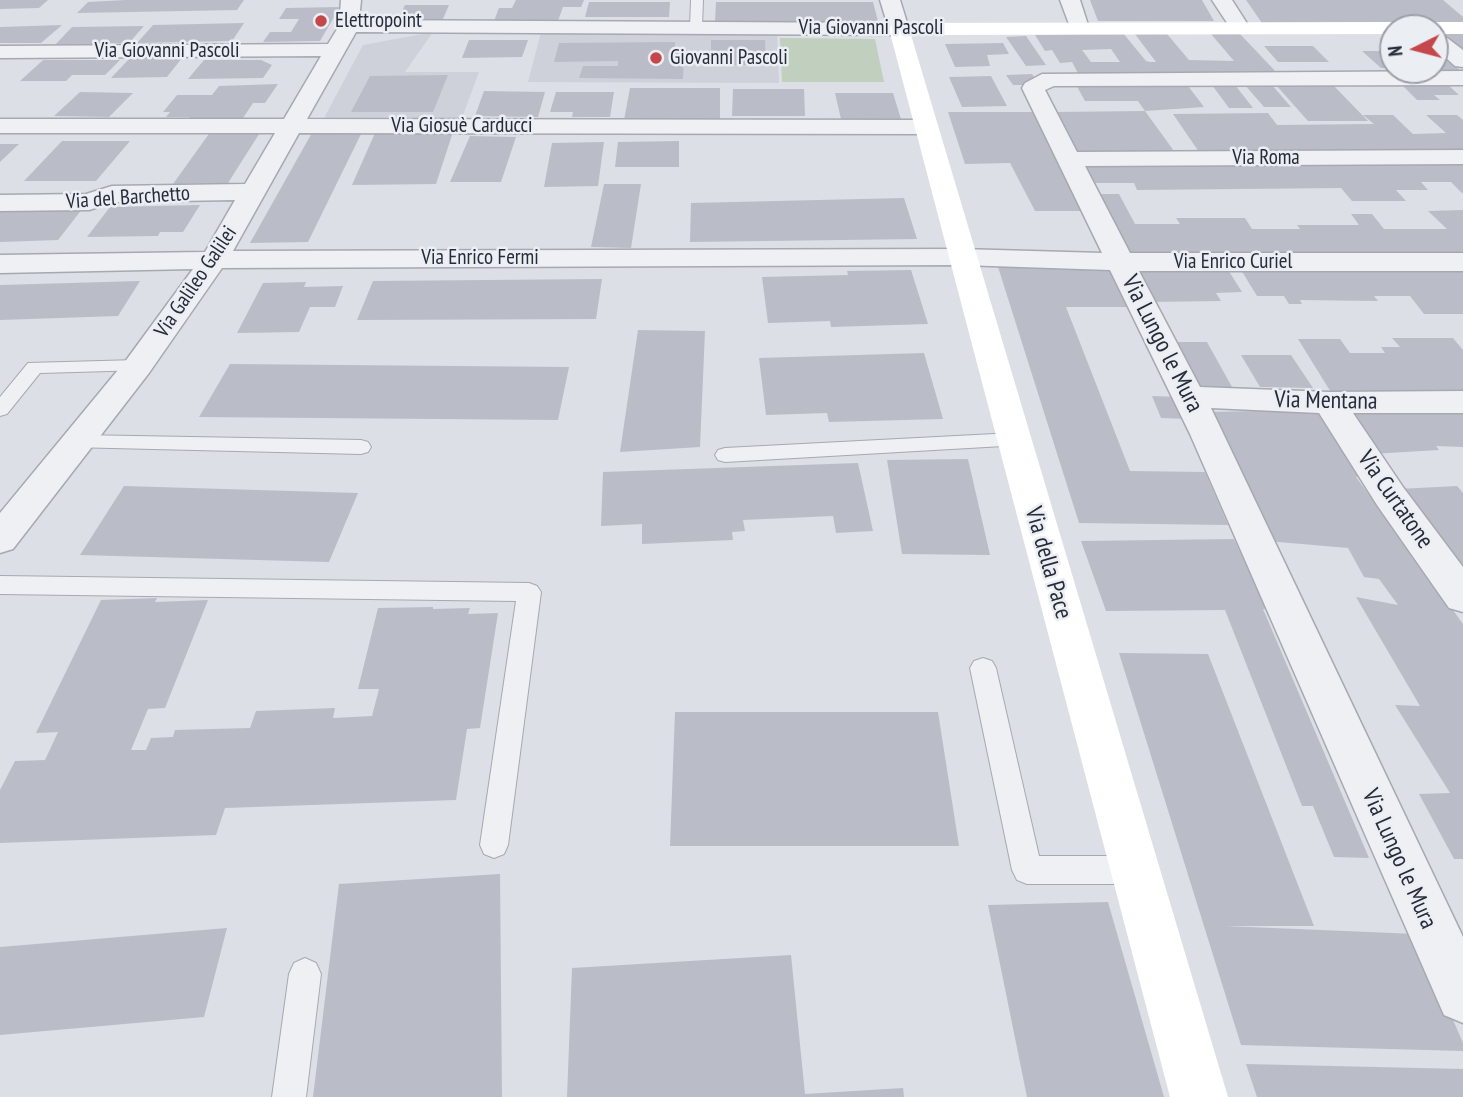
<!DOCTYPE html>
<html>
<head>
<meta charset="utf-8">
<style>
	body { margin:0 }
	#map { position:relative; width:1463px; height:1097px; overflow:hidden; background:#dcdfe5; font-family:"PT Sans Narrow",sans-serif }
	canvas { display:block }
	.north { position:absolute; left:1379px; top:14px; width:70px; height:70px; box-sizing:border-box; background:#ebeef3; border:2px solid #9da0a9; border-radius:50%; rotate:264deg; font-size:19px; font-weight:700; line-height:28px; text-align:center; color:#272c3a }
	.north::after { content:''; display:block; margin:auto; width:24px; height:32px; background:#c4474c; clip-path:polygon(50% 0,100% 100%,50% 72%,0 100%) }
</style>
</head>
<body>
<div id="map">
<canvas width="1463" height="1097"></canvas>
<div class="north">N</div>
</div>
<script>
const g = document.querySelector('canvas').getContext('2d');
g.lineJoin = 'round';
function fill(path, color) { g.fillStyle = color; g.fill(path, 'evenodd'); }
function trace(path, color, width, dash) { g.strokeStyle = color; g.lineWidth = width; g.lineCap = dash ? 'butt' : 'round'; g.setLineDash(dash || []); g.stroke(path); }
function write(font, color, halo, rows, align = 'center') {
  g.font = font + ' "PT Sans Narrow",sans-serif'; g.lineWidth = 5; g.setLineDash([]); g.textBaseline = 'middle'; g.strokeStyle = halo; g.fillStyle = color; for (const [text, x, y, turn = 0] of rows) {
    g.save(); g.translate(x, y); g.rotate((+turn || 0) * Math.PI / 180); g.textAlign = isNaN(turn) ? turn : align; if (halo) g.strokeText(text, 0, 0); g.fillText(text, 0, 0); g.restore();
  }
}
const built = new Path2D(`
	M433 32 405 72H479L462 118H324L363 45Z
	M541 32 777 33 779 83 528 82Z`);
const green = new Path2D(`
	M780 38 875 39 884 82H782Z`);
const building = new Path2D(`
	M0 0H48L39 8 0 9Z
	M126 0H244L237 10 77 13 88 2Z
	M516 0H584L581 7H563L558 21H494L499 8H512Z
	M1090 0H1202L1214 21H1098Z
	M1246 0H1443L1463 17V23H1262Z
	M589 2H670L669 17H585Z
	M716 2H873L878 21H715Z
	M405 5H449L443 19 408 20 410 15H400Z
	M340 7 320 41 263 42 270 32H291L299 19H279L286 8Z
	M244 23 232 41 137 43 153 25Z
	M62 25 41 43H0V27Z
	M144 26 129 43 55 45 72 27Z
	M1123 33 1146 61 1150 62H1156L1135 34H1167L1189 60 1234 61 1211 34H1240L1279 75 1080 77 1072 62 1060 63 1052 50 1045 51 1035 35ZM1111 49 1120 62H1091L1082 50Z
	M1441 33H1463V51Z
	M1026 36 1046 65 1026 66 1006 37Z
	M469 40H528L522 57 462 58Z
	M711 40H765L766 65H711Z
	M675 42V51H684L683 79 579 78 583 66H618V61L554 62 559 43Z
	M1003 43 1009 54 987 55 990 66 955 67 945 44Z
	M1264 46H1313L1329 62H1278Z
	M1435 48 1463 73V74H1444L1435 66Z
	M1362 51H1393V68H1381Z
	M182 58 167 77 111 78 129 59Z
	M43 60H120L105 75H72L66 81H20Z
	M204 60H261L272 65 263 78 188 79Z
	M1032 74 1036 80 1024 85H1013L1006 75Z
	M448 75 433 112H351L370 76Z
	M991 76 1007 106 962 107 949 77Z
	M1074 81 1185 82 1204 107 1145 111 1174 151 1077 153 1054 112 1145 111 1138 101H1085Z
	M1400 83H1446L1459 95H1434L1440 100H1417Z
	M278 84 265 103H253L243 118 189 119 190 117H166L170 112H163L177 95H212L219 86Z
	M1212 85H1235L1253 108H1229Z
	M1245 85H1272L1291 107H1264Z
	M1276 85H1333L1368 121H1308Z
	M630 88H720V120H624Z
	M733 89H804L805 116H732Z
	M484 91 545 92 538 117 475 116Z
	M80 92 133 93 109 117 54 116Z
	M556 92H614L610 117H572L573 112H550Z
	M835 93H893L901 119H841Z
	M948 112H1038L1087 211H1035L1010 163 965 164Z
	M1268 113 1277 125 1374 124 1363 115H1393L1413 134 1446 133 1426 115H1457L1463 120V152H1199L1173 114Z
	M363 130 308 242 250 243 313 131Z
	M211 131H261L228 183 173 184Z
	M453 132 436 184 352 185 375 133Z
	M470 136 516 137 501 182H450Z
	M62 141H130L96 181H24Z
	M679 141V167H615L618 142Z
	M604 142 598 186 544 187 552 143Z
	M0 144H19L0 162Z
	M1463 161V194L1451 182H1421L1428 190H1396L1406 201H1352L1341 188 1137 190 1134 183H1092L1082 164Z
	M604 184H641L631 248 591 247Z
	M1096 194H1119L1135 224H1180L1176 218H1245L1252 229H1300L1297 225H1359L1351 214H1372L1384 229H1447L1428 211 1463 210V258L1127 257Z
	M904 198 917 239 690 242 691 203Z
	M200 205 183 232H160L158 236 87 237 110 207Z
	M83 208 58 240 0 242V210Z
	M1225 265 1242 292 1216 293 1221 301 1148 302 1129 266Z
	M1238 265 1463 266V314H1424L1410 296H1374L1378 301 1300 300 1302 304H1289L1284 296H1257Z
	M998 267H1114L1132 307H1066L1130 471 1205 472 1228 525 1079 523Z
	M911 270 928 324 831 327 830 321 768 323 762 277 848 275 847 271Z
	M602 279 596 319 357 320 373 281Z
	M140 281 118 316 0 320V285Z
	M306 282 304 287 343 286 335 307H310L299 332 237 333 263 283Z
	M638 330 705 331 700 447 620 452Z
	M1392 338H1453L1463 350V394H1332L1298 339H1340L1350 353H1385L1381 347H1400Z
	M1172 342H1207L1232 387H1195Z
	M924 353 943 419 829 422 827 413 766 415 759 358Z
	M1241 355H1291L1313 388 1260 387Z
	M230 364 569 367 558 420 199 417Z
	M1152 396 1180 397 1189 419 1161 418Z
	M1342 407H1463V447L1436 446 1439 450 1371 454Z
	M1320 410 1361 476 1356 477 1463 624V859H1454L1419 794 1450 793 1395 705 1420 706 1356 597 1398 605 1379 579 1364 577 1348 548 1267 541 1204 412Z
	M968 459 990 555 902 554 887 460Z
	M858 463 873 531 836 533 833 516 743 520 745 531 732 532 733 540 642 544V524L601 526 603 472Z
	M124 486 358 493 329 562 80 555Z
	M1457 486 1463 493V576L1398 489Z
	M1234 539 1268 609H1263L1369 858 1334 857 1313 806H1302L1225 610 1106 611 1081 541Z
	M157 598 155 602 208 600 165 708 148 709 131 750H146L151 738 173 737 175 730 250 728 256 711 335 708 333 718 372 716 379 689H358L378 608 433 607V609L470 608 468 614 498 613 480 728 467 729 456 800 225 808 216 835 0 843V790L15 761 45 760 58 732 36 733 101 600Z
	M1119 653 1208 654 1314 926H1225L1416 934 1463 1043V1051L1241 1045Z
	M675 712H938L959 846H670Z
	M500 874 502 1097H313L339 884Z
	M1108 902 1164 1097H1027L988 905Z
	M227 928 204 1017 0 1035V947Z
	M791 955 805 1094 903 1088 904 1097H567L572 968Z
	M1246 1064 1463 1069V1097H1257Z`);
const service = new Path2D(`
	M691 0H703L702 27 696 31 690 27Z
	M138 360 147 366 145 370 40 373 7 414 0 416V397L28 363Z
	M1014 433 1021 435 1024 440 1021 445 725 462 718 460 715 455 718 450 725 448Z
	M77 435 361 440 368 442 371 447 368 452 361 454 70 447 67 442 70 437Z
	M0 576 529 583 537 586 541 592 508 845 504 854 494 858 484 854 480 845 516 601 0 594Z
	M983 658 992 661 996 668 1039 856H1134L1144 860 1149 870 1144 880 1134 884H1027L1017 880 1012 870 970 668 974 661Z
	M305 958 316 963 321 974 306 1097H272L289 974 294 963Z`);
const minor = new Path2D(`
	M341 0H361L359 20 887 23 880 0H900L909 29 906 33 899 35 356 32 307 119 924 120 932 122 936 127 932 132 924 134 299 133 233 251 961 249 1102 253 1022 88 1025 83 1042 74 1463 71V85L1054 86 1045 90 1077 152 1463 150V164L1085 166 1130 253H1463V271H1139L1200 387 1329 392 1463 391V413H1353L1403 487 1463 567V612L1449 608 1377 505 1319 413 1211 408 1463 937V1023L1444 1015 1190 434 1110 270 961 265 222 268 149 373 13 549 0 553V513L127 359 193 269 0 273V255L205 252 235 200 115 202 89 210 0 211V195L86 194 112 186 245 184 275 133H0V119H284L321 56 0 58V46L328 44 339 26Z
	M1060 0H1080L1089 28 1086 32H1072Z
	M1212 0H1232L1250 28 1247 32H1233Z
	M1435 32 1442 34 1463 50V67L1455 66 1435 48Z`);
const secondary = new Path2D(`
	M1393 22 1400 24 1403 28H1393V34L911 35 1228 1097H1170L889 29 892 25 899 23Z
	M1435 22H1463V34H1435V28H1425L1428 24Z`);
const markers = [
	[321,21,7,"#c4474c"],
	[656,58,7,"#c4474c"]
];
const farPoinames = [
	["Elettropoint",335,21],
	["Giovanni Pascoli",670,58]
];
const farStreetnames = [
	["Via Giovanni Pascoli",871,28],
	["Via Giovanni Pascoli",167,51],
	["Via Giosuè Carducci",462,126],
	["Via Roma",1266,158],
	["Via del Barchetto",128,198,-4],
	["Via Enrico Fermi",480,258],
	["Via Enrico Curiel",1233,262],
	["Via Galileo Galilei",196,282,-56]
];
const streetNames = [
	["Via Lungo le Mura",1162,344,63],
	["Via Mentana",1326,401,1],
	["Via Curtatone",1395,500,55],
	["Via della Pace",1048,563,74],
	["Via Lungo le Mura",1399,859,66]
];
fill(built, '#ced1da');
fill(green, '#c0cfbe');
fill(building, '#babdc7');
trace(service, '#a6a9b2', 2);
trace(minor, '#a6a9b2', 3);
fill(service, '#eef0f4');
fill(minor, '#eef0f4');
fill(secondary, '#fff');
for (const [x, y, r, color] of markers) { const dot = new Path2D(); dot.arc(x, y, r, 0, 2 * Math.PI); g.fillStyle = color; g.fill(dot); trace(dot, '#ebeef3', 2.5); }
write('21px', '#272c3a', '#ebeef3', farPoinames, 'left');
write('21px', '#272c3a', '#ebeef3', farStreetnames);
write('24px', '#272c3a', '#ebeef3', streetNames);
</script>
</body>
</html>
